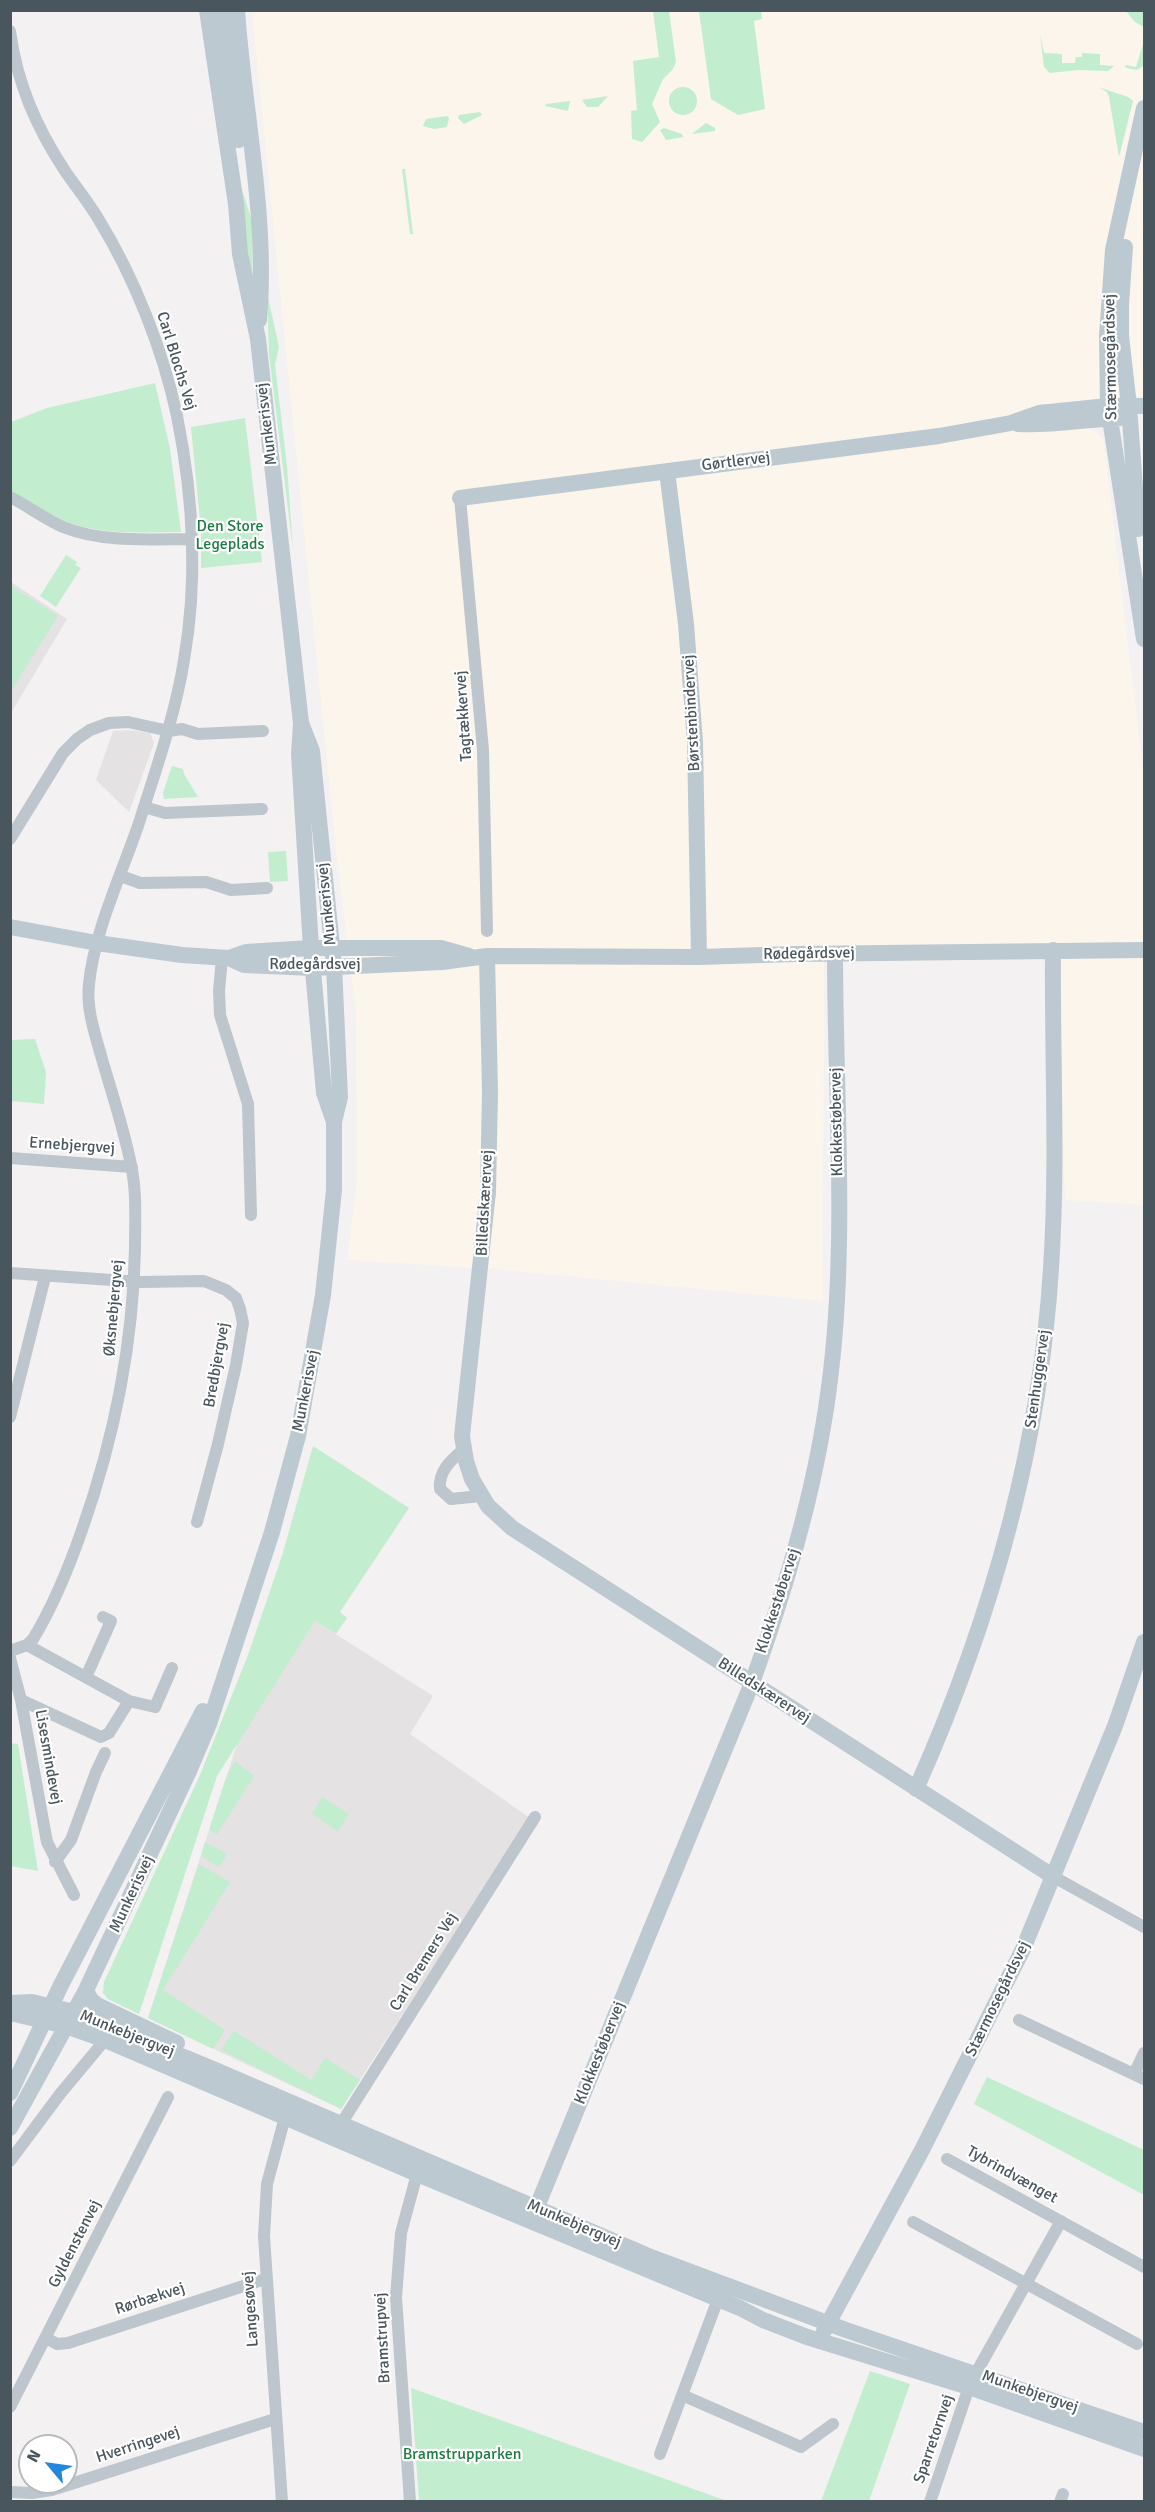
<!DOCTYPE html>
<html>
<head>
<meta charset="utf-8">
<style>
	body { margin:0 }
	#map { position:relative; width:1155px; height:2512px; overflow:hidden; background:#f3f1f1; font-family:Signika,sans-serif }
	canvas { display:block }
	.frame { position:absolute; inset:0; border:12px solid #49565d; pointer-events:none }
	.north { position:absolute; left:18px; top:2434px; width:60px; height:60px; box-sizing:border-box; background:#fff; border:2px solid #b6bbbe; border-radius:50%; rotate:299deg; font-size:16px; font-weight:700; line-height:24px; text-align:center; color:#49565d }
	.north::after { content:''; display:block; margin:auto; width:21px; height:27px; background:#2387db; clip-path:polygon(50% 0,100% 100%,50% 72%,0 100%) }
</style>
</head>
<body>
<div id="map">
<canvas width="1155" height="2512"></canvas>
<div class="frame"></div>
<div class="north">N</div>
</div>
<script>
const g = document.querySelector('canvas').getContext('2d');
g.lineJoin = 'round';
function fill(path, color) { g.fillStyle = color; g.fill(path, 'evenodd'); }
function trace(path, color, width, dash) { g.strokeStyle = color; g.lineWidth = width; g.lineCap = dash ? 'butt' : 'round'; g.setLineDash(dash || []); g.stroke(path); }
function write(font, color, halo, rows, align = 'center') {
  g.font = font + ' Signika,sans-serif'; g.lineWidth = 4.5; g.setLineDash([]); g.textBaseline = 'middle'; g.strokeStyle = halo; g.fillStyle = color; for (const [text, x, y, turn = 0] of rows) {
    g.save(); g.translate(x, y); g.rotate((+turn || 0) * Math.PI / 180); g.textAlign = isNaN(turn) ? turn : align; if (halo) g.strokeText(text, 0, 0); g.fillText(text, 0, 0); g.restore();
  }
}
const commercial = new Path2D(`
	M252 11H1144V396L1089 400 1090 428 1103 438 1144 775V1205L1065 1200 1056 960 824 961 823 1301 494 1269 347 1260 357 1183 356 1013 336 851Z`);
const education = new Path2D(`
	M11 582 67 619 11 713Z
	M129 730 150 733 154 743 129 812 96 780 113 731Z
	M315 1621 433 1696 410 1734 530 1818 341 2109 148 2018 239 1738Z`);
const green = new Path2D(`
	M653 11H669L676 62 673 69 663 79 652 104 660 122 642 142 632 139 631 111 637 110 633 61 659 57Z
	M699 11H761L762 19 754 21 765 109 738 115 711 99Z
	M1126 11H1144V27L1135 22Z
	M1040 34 1044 53 1062 54V63H1075L1076 57H1082V53L1100 54V65L1114 66 1108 71 1078 70 1050 73 1044 67Z
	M1144 41 1143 66 1137 70 1126 68 1125 65 1136 67Z
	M669 101a14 14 0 1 1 28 0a14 14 0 1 1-28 0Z
	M1098 87 1128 97 1133 101 1119 157 1109 97 1107 92Z
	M608 96 598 107H587L582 100Z
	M570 101 568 111 545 106 546 104Z
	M480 112 482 115 464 124 458 118 459 115Z
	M447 116 449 118 447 127 434 129 423 126 426 119Z
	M706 123 715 128V131L692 134Z
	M664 128 682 134 683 137 666 140 660 130Z
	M402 169H405L413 234H410Z
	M238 178 252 221 253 301Z
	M267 293 279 347 275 365 287 466 293 550 269 354Z
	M155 383 170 449 181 532C139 532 99 536 60 519 43 511 27 499 11 491V422L47 408Z
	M245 418 262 562 201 568V531L191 427Z
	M66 555 77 562 75 565 81 568 56 607 40 596Z
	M11 586 58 616 11 691Z
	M172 766 183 769 184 774 198 797 164 799 163 793Z
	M286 851 288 881 270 882 268 852Z
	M35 1039 46 1072 44 1104 11 1101V1040Z
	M313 1446 409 1508 340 1612 347 1618 336 1634 315 1621 217 1776 139 2014 108 1999 103 1993 104 1982 200 1775 248 1655 282 1556Z
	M10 1743 18 1744 38 1871 11 1866Z
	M235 1761 254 1776 217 1834 209 1830 226 1778Z
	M322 1797 349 1814 338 1831 312 1814Z
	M205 1842 227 1854 219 1867 201 1856Z
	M199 1864 230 1882 163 1990 225 2030 213 2049 148 2018Z
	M234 2031 311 2080 325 2058 360 2080 341 2109 221 2050Z
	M987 2077 1144 2150V2195L974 2104Z
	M870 2371 910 2384 869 2501H821Z
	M411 2388 727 2501H419Z`);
const street = new Path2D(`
	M10 31C17 83 36 127 65 171 76 187 89 203 99 220 134 277 163 350 177 416 193 495 198 580 184 660 175 716 156 769 139 823 122 873 94 932 89 984 86 1009 95 1034 102 1059 112 1094 124 1129 131 1165 137 1192 135 1221 135 1249 133 1347 114 1439 82 1530 69 1567 54 1605 33 1639L27 1645 10 1651
	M10 497C28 506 45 519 63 527 103 543 150 539 192 539
	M460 498 483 750 487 931
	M144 807 165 813 262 809
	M10 839 63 753 77 739 90 730 109 723 128 722 169 731 182 729 198 734 263 731
	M121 876 140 883 206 882 231 890 267 888
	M222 958 219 991 220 1015 248 1104 251 1215
	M10 1158 132 1167
	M10 1273 141 1282 204 1281 226 1290 236 1298 240 1309 243 1323 236 1365 218 1444 197 1522
	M10 1417 45 1277
	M464 1449C452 1459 438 1471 440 1489L451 1499 481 1496
	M27 1645 129 1701 155 1707 172 1668
	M10 1658 21 1700 47 1842 74 1895
	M86 1677 111 1621 103 1617
	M21 1700 101 1737 109 1733 129 1701
	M55 1862 71 1840 96 1772 105 1753
	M1054 1877 1144 1927
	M1019 2020 1144 2079
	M1134 2074 1144 2053
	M341 2124 535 1817
	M947 2159 1144 2267
	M10 2161 60 2094 105 2040
	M913 2222 1137 2344
	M46 2338 57 2344 68 2343 265 2279
	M976 2373 1061 2221
	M682 2395 801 2447 833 2424
	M10 2407 168 2097
	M660 2454 718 2299
	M10 2492 32 2493 52 2490 275 2419
	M282 2502 264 2236 267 2184 285 2117
	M410 2502 396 2297 401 2233 417 2174
	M930 2502 969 2387
	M1060 2502 1063 2494`);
const secondary = new Path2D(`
	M207 10 236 204 240 254 258 339 301 723 299 754 311 948 324 1093 334 1122
	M221 10 239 140
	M237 10C244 113 268 217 259 320
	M1144 108 1113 250 1107 336 1108 406 1144 639
	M1125 247 1121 305V336L1129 406 1138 529
	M1018 424C1052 426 1086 419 1120 418
	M667 471 686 624 695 742 699 957
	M460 498 939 436 1011 423 1039 413 1108 406H1144
	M10 927 97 943 182 955 229 958 244 965 313 968 442 962 487 956 699 957 795 954 1144 950
	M487 956 490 1092 488 1192 462 1436 466 1461 472 1479 488 1506 512 1528 1054 1877
	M229 958 246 952 311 948H441L469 956
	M916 1789C990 1623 1040 1450 1051 1268 1058 1163 1052 1056 1053 950
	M86 1990 91 2000 97 2005 177 2043
	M10 2003 32 2002 74 2012 208 2067 651 2257 846 2330 1144 2432
	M10 2013 66 2026 105 2040 417 2174 740 2308 763 2320 807 2337 969 2387 1144 2449
	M10 2093 60 1987 203 1711
	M10 2128 86 1990 189 1771 209 1724 272 1532 298 1436 323 1295 334 1190V1122L340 1097 334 966 312 751 301 723
	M536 2209 752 1683C788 1582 819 1478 831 1371 847 1236 835 1091 835 954
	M824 2331 922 2150 1023 1949 1115 1726 1144 1642`);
const streetNames = [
	["Stærmosegårdsvej",1111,357,-91],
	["Carl Blochs Vej",176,361,73],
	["Munkerisvej",267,424,-97],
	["Gørtlervej",736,462,-7],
	["Børstenbindervej",692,713,-93],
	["Tagtækkervej",464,716,-94],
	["Munkerisvej",327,904,-96],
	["Rødegårdsvej",809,954,-1],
	["Rødegårdsvej",315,965],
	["Klokkestøbervej",837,1122,-91],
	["Ernebjergvej",72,1146,4],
	["Billedskærervej",485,1203,-87],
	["Øksnebjergvej",114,1308,-85],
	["Bredbjergvej",217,1365,-80],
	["Stenhuggervej",1038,1379,-82],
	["Munkerisvej",306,1391,-79],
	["Klokkestøbervej",778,1601,-72],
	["Billedskærervej",764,1691,33],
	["Lisesmindevej",48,1757,80],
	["Munkerisvej",132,1894,-65],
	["Carl Bremers Vej",424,1962,-58],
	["Stærmosegårdsvej",998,1999,-64],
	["Munkebjergvej",127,2034,22],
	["Klokkestøbervej",600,2053,-68],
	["Tybrindvænget",1012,2175,29],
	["Munkebjergvej",574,2224,23],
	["Gyldenstenvej",75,2244,-63],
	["Rørbækvej",150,2299,-18],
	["Langesøvej",251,2309,-94],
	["Bramstrupvej",383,2338,-93],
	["Munkebjergvej",1030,2392,19],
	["Sparretornvej",934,2439,-71],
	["Hverringevej",138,2445,-18]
];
const parkNames = [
	["Den Store",230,527],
	["Legeplads",230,545],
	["Bramstrupparken",462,2455]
];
fill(commercial, '#fbf5ec');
fill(education, '#e4e2e2');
fill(green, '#c2edce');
trace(street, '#bdc6cc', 12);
trace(secondary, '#bdc9d1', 16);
write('16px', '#49565d', '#fff', streetNames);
write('16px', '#1c7c42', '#fff', parkNames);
</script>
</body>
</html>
